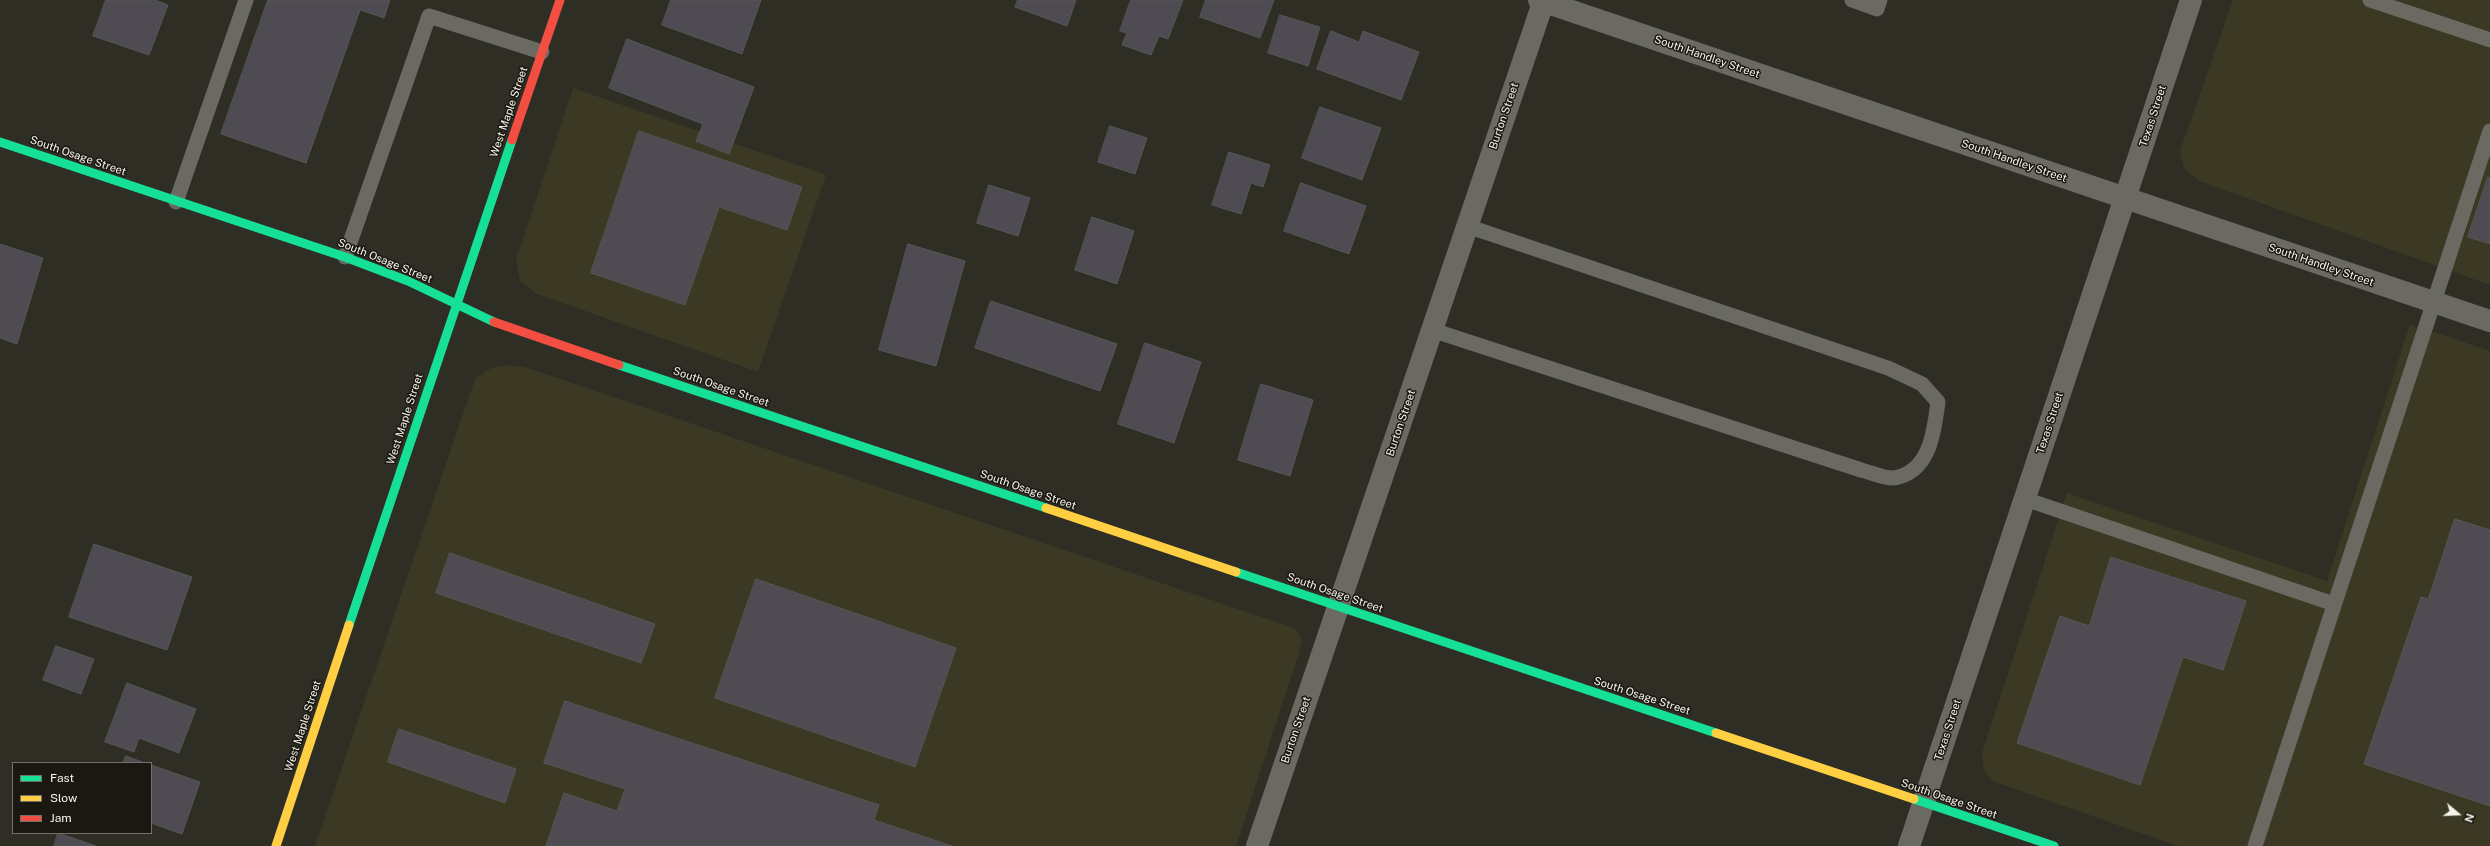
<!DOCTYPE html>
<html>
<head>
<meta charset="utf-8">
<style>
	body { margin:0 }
	#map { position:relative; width:2490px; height:846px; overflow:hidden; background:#2f2e25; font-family:"Public Sans",sans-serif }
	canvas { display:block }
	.legend { position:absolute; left:12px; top:762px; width:140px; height:72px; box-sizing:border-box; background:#1a1811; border:1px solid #727068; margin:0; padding:5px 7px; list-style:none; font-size:12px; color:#f6f4ea }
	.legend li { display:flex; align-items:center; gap:8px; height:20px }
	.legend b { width:20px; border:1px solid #727068 }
	.north { position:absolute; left:2438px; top:794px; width:40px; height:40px; -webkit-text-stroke:3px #1a1811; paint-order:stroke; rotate:109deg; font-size:11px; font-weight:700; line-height:16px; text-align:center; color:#f6f4ea }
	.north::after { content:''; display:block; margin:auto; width:14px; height:18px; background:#f6f4ea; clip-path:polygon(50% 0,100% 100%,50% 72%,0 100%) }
</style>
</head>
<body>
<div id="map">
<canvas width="2490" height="846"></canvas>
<ul class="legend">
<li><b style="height:5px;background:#16e098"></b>Fast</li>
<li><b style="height:5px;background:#ffcf43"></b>Slow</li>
<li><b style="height:5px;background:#f24e42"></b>Jam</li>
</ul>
<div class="north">N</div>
</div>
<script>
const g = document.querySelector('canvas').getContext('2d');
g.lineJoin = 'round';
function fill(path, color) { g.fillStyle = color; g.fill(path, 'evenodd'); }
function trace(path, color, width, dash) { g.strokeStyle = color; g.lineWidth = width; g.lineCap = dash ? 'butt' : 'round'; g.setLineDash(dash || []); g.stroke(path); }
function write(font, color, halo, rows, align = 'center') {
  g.font = font + ' "Public Sans",sans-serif'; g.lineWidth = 3; g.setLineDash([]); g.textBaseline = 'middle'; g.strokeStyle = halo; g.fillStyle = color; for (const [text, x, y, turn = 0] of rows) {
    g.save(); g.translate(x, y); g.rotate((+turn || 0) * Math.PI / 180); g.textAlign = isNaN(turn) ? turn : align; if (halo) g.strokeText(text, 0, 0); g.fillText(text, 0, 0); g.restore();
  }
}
const built = new Path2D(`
	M2233 0H2490V285L2199 181 2184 169 2180 151Z
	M573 88 826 175 758 372 537 294 520 281 516 260Z
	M2410 324 2490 351V846H2178L1995 782 1984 771 1982 753 2067 493 2327 581Z
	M506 365 525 367 1294 628 1302 639 1298 656 1236 846H315L475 379 491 368Z`);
const building = new Path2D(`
	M106 0H155L168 5 149 55 93 36Z
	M268 0H390L384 18 360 10 306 163 221 134Z
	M671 0H761L742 54 662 25Z
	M1018 0H1076L1067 26 1015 7Z
	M1131 0H1183L1168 39 1159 36 1151 55 1122 45 1127 33 1120 31Z
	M1206 0H1274L1260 38 1200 17Z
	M1280 15 1320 27 1308 66 1268 53Z
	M1331 31 1359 42 1363 31 1419 52 1401 100 1317 69Z
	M627 39 754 87 729 154 696 141 703 124 609 88Z
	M1320 107 1381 128 1362 180 1302 158Z
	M1110 126 1147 138 1135 174 1098 162Z
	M639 131 802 187 787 230 719 207 685 305 591 273Z
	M1229 152 1270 165 1263 187 1251 183 1241 214 1212 205Z
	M2488 177 2490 178V244L2468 237Z
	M1301 183 1366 206 1349 254 1284 231Z
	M989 185 1030 198 1018 236 977 223Z
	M1092 217 1134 231 1117 284 1075 270Z
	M0 244 43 258 17 344 0 338Z
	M908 244 965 261 936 366 879 350Z
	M991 301 1117 344 1100 391 975 348Z
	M1145 343 1201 362 1174 443 1118 424Z
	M1261 384 1313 400 1290 476 1238 460Z
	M2455 519 2490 530V806L2364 764 2421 597 2428 599Z
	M94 544 192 577 167 650 69 617Z
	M450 553 655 624 641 663 436 593Z
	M2111 557 2246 601 2223 670 2183 657 2140 785 2017 743 2060 616 2089 626Z
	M756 579 956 648 915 767 715 698Z
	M56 646 94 659 81 694 43 680Z
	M127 683 196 709 179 753 139 738 134 752 105 742Z
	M565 701 879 805 874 820 952 846H546L564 793 617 811 625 789 544 763Z
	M399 729 516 769 505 803 388 762Z
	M126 756 145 763H123Z
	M151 765 200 782 182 834 151 823Z
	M58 833 96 846H54Z`);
const lane = new Path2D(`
	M1852 0 1877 9 1880 0
	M2370 0 2490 40
	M176 202 246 0
	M345 257 429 16 542 52
	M1432 330 1861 470C1870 472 1885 479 1894 478 1930 472 1934 432 1938 402L1922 384 1888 368 1467 226
	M2025 499 2334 604
	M2255 846 2490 131`);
const street = new Path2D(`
	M1539 0 2490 321
	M1257 846 1544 0
	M1909 846 2191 0`);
const fast = new Path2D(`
	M0 142 345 257 408 281 494 322
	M619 365 1046 508
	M1236 572 1716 733
	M349 625 512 140
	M1914 799 2054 846`);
const slow = new Path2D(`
	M1046 508 1236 572
	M1716 733 1914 799
	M276 846 349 625`);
const jam = new Path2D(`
	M512 140 560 0
	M494 322 619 365`);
const streetNames = [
	["South Handley Street",1707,57,19],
	["West Maple Street",509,112,-71],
	["Burton Street",1504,116,-71],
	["Texas Street",2153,116,-72],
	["South Osage Street",78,156,19],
	["South Handley Street",2014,161,19],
	["South Osage Street",385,261,22],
	["South Handley Street",2321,265,19],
	["South Osage Street",721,387,19],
	["West Maple Street",405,419,-72],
	["Burton Street",1401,423,-71],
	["Texas Street",2050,423,-72],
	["South Osage Street",1028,490,19],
	["South Osage Street",1335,593,19],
	["South Osage Street",1642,696,18],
	["West Maple Street",303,726,-72],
	["Burton Street",1296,730,-71],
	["Texas Street",1948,730,-72],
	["South Osage Street",1949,799,19]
];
fill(built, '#3b3823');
fill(building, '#4e4b52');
trace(building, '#575654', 1);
trace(lane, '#6a6a63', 15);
trace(street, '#6a6a63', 22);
trace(fast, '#16e098', 9);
trace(slow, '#ffcf43', 9);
trace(jam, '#f24e42', 9);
write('11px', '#f6f4ea', '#1a1811', streetNames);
</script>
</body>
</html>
